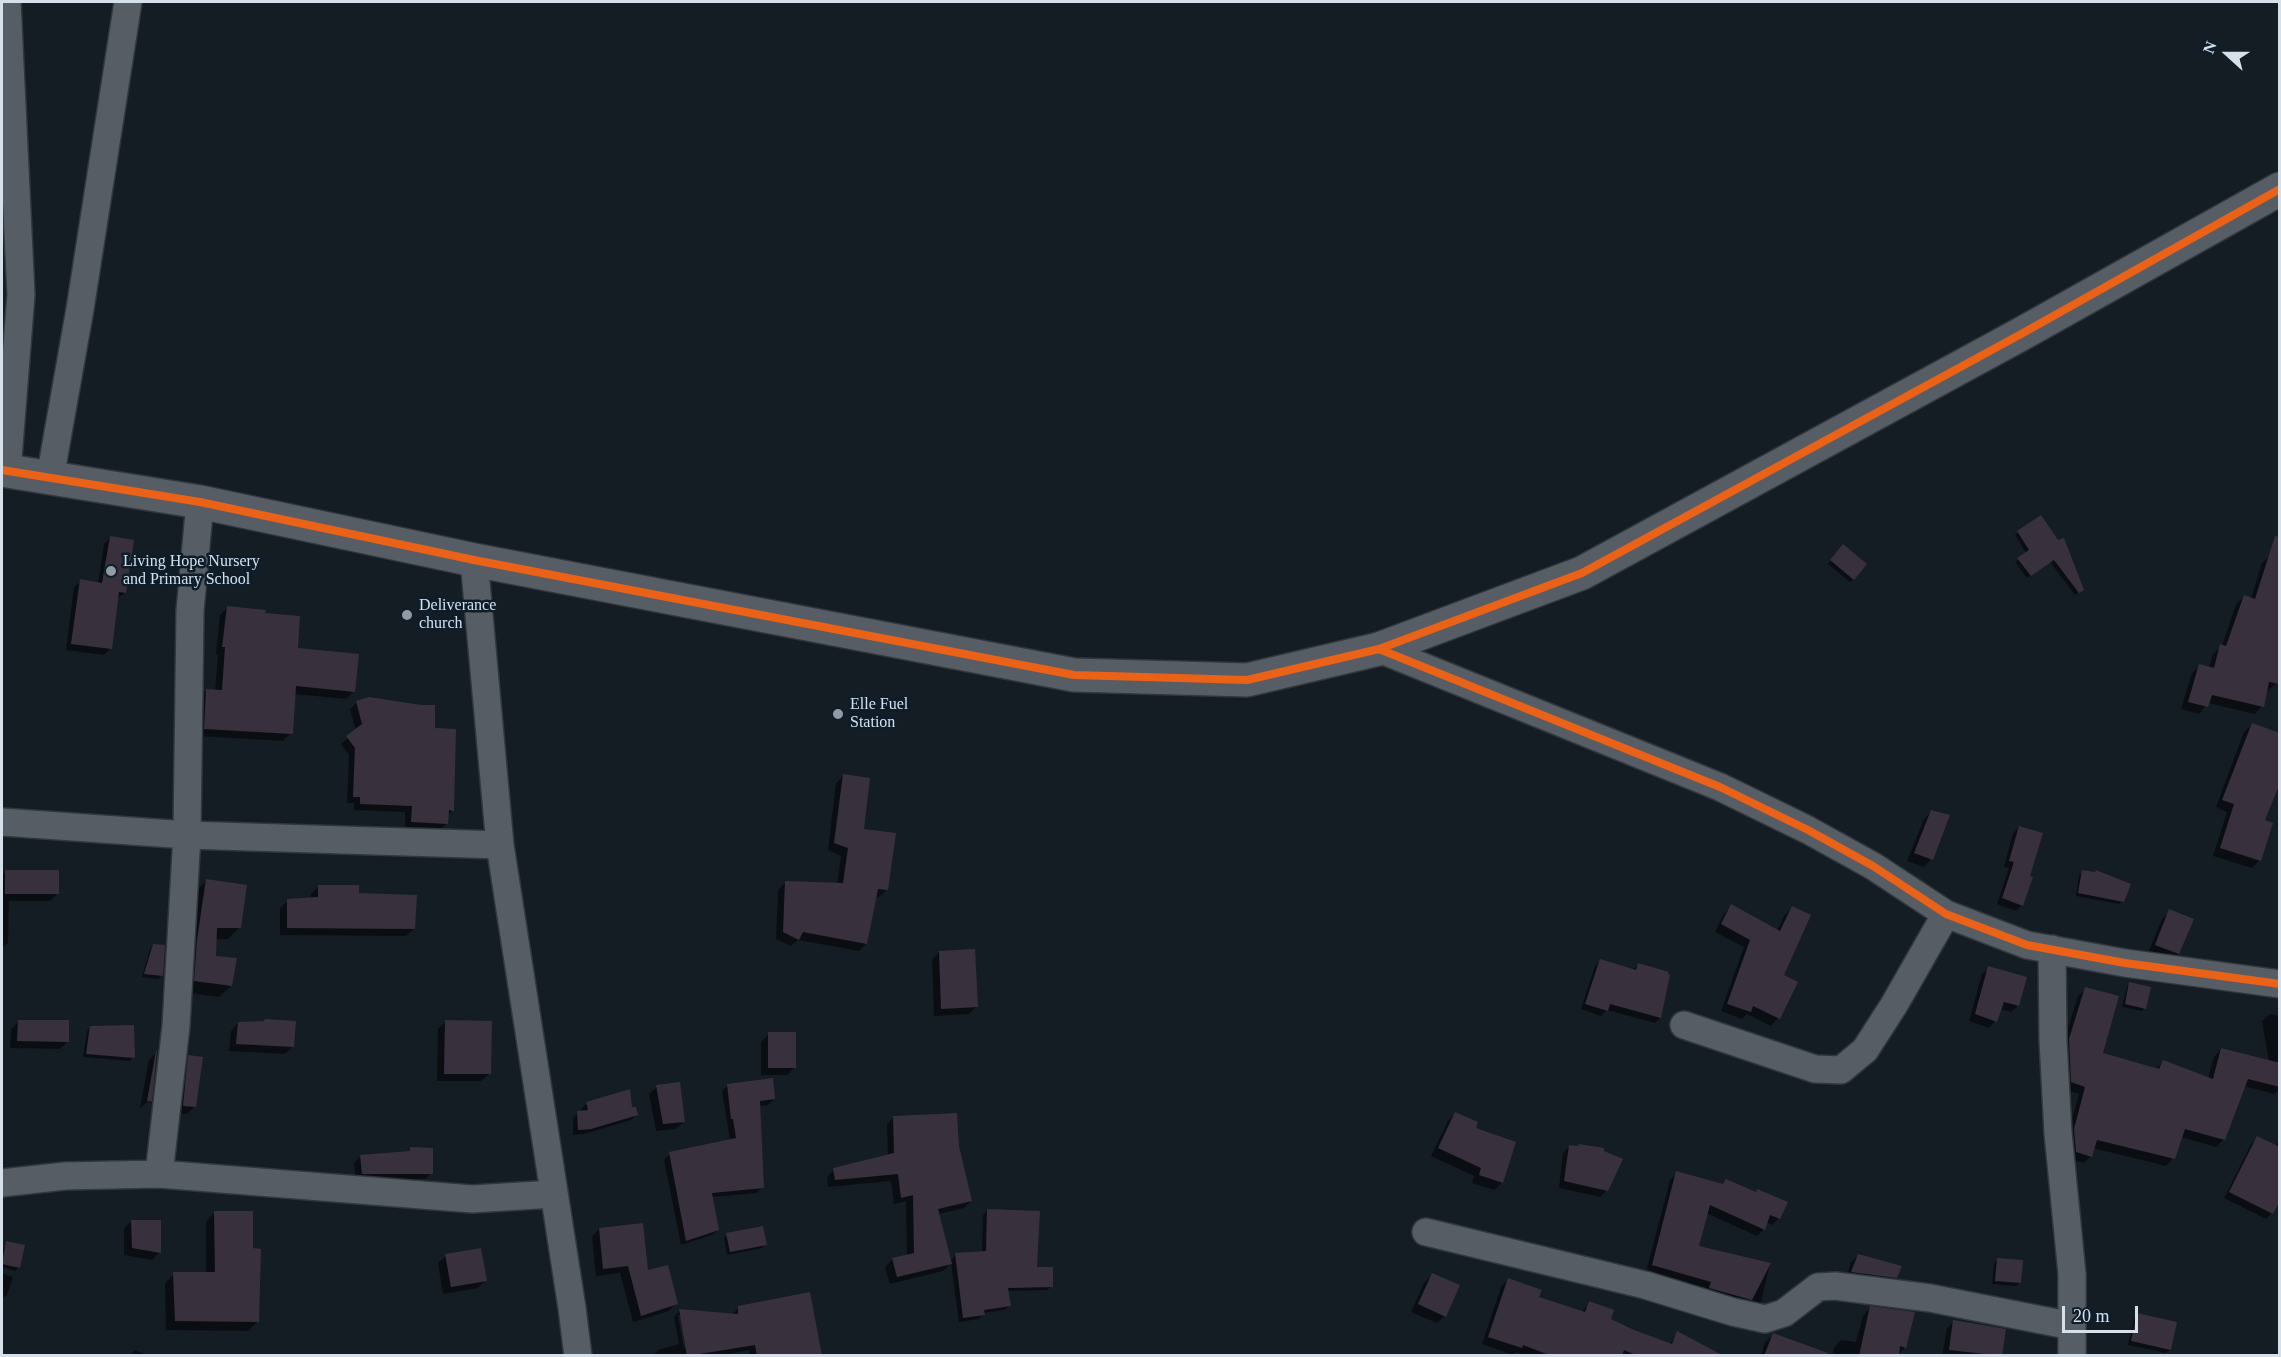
<!DOCTYPE html>
<html>
<head>
<meta charset="utf-8">
<style>
	body { margin:0 }
	#map { position:relative; width:2281px; height:1357px; overflow:hidden; background:#141c24; font-family:Georgia,serif }
	canvas { display:block }
	.frame { position:absolute; inset:0; border:3px solid #d6e0ea; pointer-events:none }
	.north { position:absolute; left:2197px; top:24px; width:60px; height:60px; -webkit-text-stroke:4px #0d1d2b; paint-order:stroke; rotate:291deg; font-size:16px; font-weight:700; line-height:24px; text-align:center; color:#d6e0ea }
	.north::after { content:''; display:block; margin:auto; width:21px; height:27px; background:#d6e0ea; clip-path:polygon(50% 0,100% 100%,50% 72%,0 100%) }
	.scale { position:absolute; left:2062px; top:1306px; width:76px; height:27px; box-sizing:border-box; border:3px solid #d6e0ea; border-top:0; padding-left:8px; font-size:18px; line-height:21px; white-space:nowrap; color:#d6e0ea; -webkit-text-stroke:4px #0d1d2b; paint-order:stroke }
</style>
</head>
<body>
<div id="map">
<canvas width="2281" height="1357"></canvas>
<div class="frame"></div>
<div class="north">N</div>
<div class="scale">20 m</div>
</div>
<script>
const g = document.querySelector('canvas').getContext('2d');
g.lineJoin = 'round';
function fill(path, color) { g.fillStyle = color; g.fill(path, 'evenodd'); }
function trace(path, color, width, dash) { g.strokeStyle = color; g.lineWidth = width; g.lineCap = dash ? 'butt' : 'round'; g.setLineDash(dash || []); g.stroke(path); }
function write(font, color, halo, rows, align = 'center') {
  g.font = font + ' Georgia,serif'; g.lineWidth = 5; g.setLineDash([]); g.textBaseline = 'middle'; g.strokeStyle = halo; g.fillStyle = color; for (const [text, x, y, turn = 0] of rows) {
    g.save(); g.translate(x, y); g.rotate((+turn || 0) * Math.PI / 180); g.textAlign = isNaN(turn) ? turn : align; if (halo) g.strokeText(text, 0, 0); g.fillText(text, 0, 0); g.restore();
  }
}
const shadow = new Path2D(`
	M2040 517 2082 590 2075 595 2050 562 2027 578 2015 562 2026 553 2015 535Z
	M110 538 125 593 116 599 111 648 104 655 66 650 74 587 81 581 98 584 104 544Z
	M1840 549 1853 579 1850 582 1828 564Z
	M2269 556 2276 683 2268 691 2266 690 2262 706 2255 714 2208 703 2199 714 2181 709 2192 673 2200 666 2209 668 2213 654 2222 646 2236 604 2244 597 2251 599 2262 563Z
	M228 607 264 615 296 649 353 692 346 699 294 694 291 733 283 741 197 736 198 698 206 691H215L218 655 216 654 220 615Z
	M357 702 433 729 452 810 447 815V823L440 830 405 828V812L354 810V803H347L349 755 341 744 356 731 350 709Z
	M2252 725 2263 821 2260 860 2252 868 2213 856 2227 812 2216 807 2244 732Z
	M843 776 887 890 879 897 875 896 866 944 859 951 798 940 791 946 776 939 778 890 785 883 837 885 841 856 828 850 836 783Z
	M1931 812V859L1924 867 1907 861 1924 819Z
	M2019 828 2022 905 2016 911 1997 904 2009 868 2004 867 2013 833Z
	M6 871 58 893 50 901H9L8 943 2 947V875Z
	M2083 872 2123 901 2119 904 2076 896 2079 875Z
	M206 881 240 927 228 939H215V958L231 986 219 997 183 992 195 892Z
	M319 886 357 894 414 929 406 936 280 935V908L288 901 311 899V894Z
	M1731 906 1777 931 1784 916 1792 908 1782 976 1796 983 1778 1018 1771 1026 1747 1014 1742 1019 1721 1011 1744 947 1715 932 1724 914Z
	M2170 911 2178 954 2171 961 2148 953 2162 919Z
	M153 945 162 976 158 979 142 977 150 949Z
	M939 952 976 1007 969 1014 934 1016 932 960Z
	M1600 961 1632 971 1638 965 1660 1018 1655 1023 1607 1010 1601 1016 1581 1009 1595 966Z
	M1989 968 2018 1006 2011 1012 2000 1009 1995 1021 1989 1028 1969 1021 1982 974Z
	M2130 983 2145 1008 2142 1011 2122 1007 2127 987Z
	M2086 989 2101 1054 2155 1070 2163 1062 2208 1079 2214 1057 2221 1049 2269 1062 2262 1021 2270 1014 2280 1016V1061L2273 1063 2280 1064V1089L2274 1094 2244 1086 2224 1139 2216 1147 2181 1137 2173 1158 2166 1166 2093 1148 2091 1156 2084 1163 2069 1159 2067 1137 2079 1094 2064 1089 2062 1047 2078 996Z
	M19 1021 68 1041 60 1049 10 1048 11 1029Z
	M446 1021 489 1074 481 1081H437L438 1029Z
	M264 1022 293 1046 285 1054 229 1051 231 1031 238 1023Z
	M90 1028 133 1057 130 1061 83 1057 87 1031Z
	M769 1034 795 1067 787 1075H761V1042Z
	M155 1054 150 1100 140 1108 149 1060Z
	M189 1057 194 1107 187 1114 176 1113 181 1064Z
	M728 1085 774 1099 768 1105 758 1106 762 1187 757 1193 711 1197 718 1230 712 1235 681 1245 664 1160 670 1154 730 1140 722 1091Z
	M657 1087 684 1122 676 1129 656 1131 649 1094Z
	M587 1103 630 1109 636 1115 631 1120 584 1134 573 1135V1118L578 1113 582 1112 581 1109Z
	M1455 1113 1474 1129 1514 1143 1502 1183 1494 1190 1472 1183 1474 1176 1431 1156 1448 1121Z
	M894 1117 957 1146 971 1201 964 1208 938 1214 950 1261 955 1255 982 1253 983 1215 987 1210 1052 1286 1047 1290 1007 1291 1009 1305 1005 1310 983 1313 979 1319 959 1322 951 1263 943 1271 890 1284 885 1267 892 1260 907 1256 906 1201 894 1204 891 1181 828 1187 827 1177 834 1170 888 1156 887 1124Z
	M2257 1138 2274 1146 2280 1142V1198L2272 1213 2266 1219 2224 1198 2251 1144Z
	M1570 1146 1607 1190 1600 1197 1559 1188 1563 1153Z
	M411 1149 431 1173 425 1179H356L354 1163 361 1156 407 1153Z
	M1677 1173 1722 1185 1726 1180 1755 1193 1758 1190 1779 1218 1772 1225 1766 1222 1764 1229 1757 1236 1706 1213 1697 1247 1770 1264 1761 1302 1755 1308 1703 1295 1705 1288 1646 1272 1670 1180Z
	M215 1212 251 1250 257 1322 248 1331 166 1330 165 1283 174 1274 206 1273V1222Z
	M131 1221 160 1252 152 1260 124 1255V1229Z
	M599 1229 646 1272 676 1303 669 1311 633 1322 620 1273 596 1276 592 1237Z
	M727 1235 765 1245 762 1248 727 1255 724 1238Z
	M6 1243 19 1267 15 1271 2 1267V1252Z
	M446 1256 486 1280 478 1288 443 1294 438 1263Z
	M1858 1256 1896 1277 1889 1284 1846 1278 1851 1262Z
	M1998 1259 2020 1282 2016 1286 1992 1284 1994 1263Z
	M2 1273 13 1277 7 1295 3 1298H2Z
	M1432 1275 1445 1316 1437 1323 1411 1312 1424 1283Z
	M1508 1280 1538 1298 1581 1313 1589 1302 1609 1320 1669 1345 1678 1333 1723 1356H1527L1516 1352 1513 1355 1482 1344 1501 1287Z
	M738 1308 820 1356H750L749 1350 720 1356H653L658 1350 679 1344 674 1317 679 1311 733 1314ZM678 1315H681L687 1348H684Z
	M1870 1308 1905 1347 1897 1356H1832L1834 1348 1841 1340 1856 1342 1863 1316Z
	M2138 1315 2170 1350 2166 1353 2128 1345 2134 1319Z
	M1954 1322 2001 1356H1942L1947 1328Z
	M1773 1335 1801 1356H1761L1765 1342Z
	M135 1350 149 1356H130Z`);
const building = new Path2D(`
	M2041 515 2058 540 2064 538 2084 590 2079 593 2054 560 2031 576 2017 558 2029 550 2017 531Z
	M110 536 134 540 126 593 119 592 112 649 71 644 80 579 102 583Z
	M2275 536 2280 537V684L2269 682 2264 707 2212 695 2208 707 2188 702 2199 664 2214 668 2220 644 2226 646 2244 595 2255 599Z
	M1843 544 1867 564 1854 580 1830 560Z
	M227 606 266 610 265 613 300 616 298 648 359 654 355 692 296 686 293 734 204 729 206 689 222 690 225 647H222Z
	M369 697 421 705H435V728L456 729 454 811 449 810 448 824 411 822 412 806 360 804V797H353L355 748 346 736 362 724 356 701Z
	M2252 723 2280 733V783L2265 820 2273 823 2261 861 2220 848 2234 804 2222 800Z
	M843 774 870 778 864 829 896 833 888 890 878 889 867 944 803 932 799 940 783 932 785 881 843 883 848 848 834 843Z
	M1931 810 1950 815 1933 860 1914 853Z
	M2019 826 2043 833 2030 876 2033 877 2023 906 2002 898 2014 862 2009 861Z
	M5 870H59V894H5Z
	M2082 870 2095 872 2096 870 2131 884 2124 902 2078 893Z
	M206 879 247 885 241 928H217L216 956 237 958 232 986 194 981 197 940Z
	M318 885H359V893L417 895 415 929 287 928V899L318 897Z
	M1731 904 1780 931 1792 906 1811 915 1784 975 1798 982 1780 1019 1753 1006 1751 1012 1727 1004 1750 940 1721 924Z
	M2169 909 2194 919 2179 954 2155 945Z
	M153 944 165 945 163 976 144 974Z
	M975 949 978 1007 941 1009 939 951Z
	M1600 959 1636 970 1638 963 1669 972 1668 974 1670 975 1661 1018 1610 1004 1608 1011 1585 1004Z
	M1988 966 2027 977 2019 1006 2004 1002 1997 1022 1975 1014Z
	M2129 982 2151 987 2146 1009 2125 1004Z
	M2085 987 2119 996 2103 1053 2159 1069 2163 1060 2213 1079 2221 1048 2280 1063V1087L2248 1079 2225 1140 2185 1129 2175 1159 2097 1140 2092 1157 2076 1152 2074 1129 2085 1087 2071 1082 2069 1039Z
	M265 1019 296 1021 294 1047 236 1044 238 1022 264 1021Z
	M18 1020H69V1042L17 1041Z
	M445 1020 492 1021 491 1074H444Z
	M134 1025 135 1058 86 1054 90 1026Z
	M768 1032H796V1068H768Z
	M156 1051H157L152 1101H147Z
	M188 1055 203 1057 196 1107 183 1106Z
	M773 1078 775 1099 760 1101 764 1188 712 1193 719 1230 686 1241 669 1152 736 1138 733 1119H731L727 1084Z
	M680 1082 685 1122 663 1124 656 1085Z
	M630 1089 632 1107H636L638 1115 591 1129 578 1130 577 1111 588 1110 586 1102Z
	M1455 1112 1478 1122 1476 1128 1516 1142 1503 1183 1479 1175 1481 1168 1438 1148Z
	M957 1113 959 1146 972 1201 938 1209 952 1264 897 1277 892 1258 914 1253 913 1195 901 1198 898 1174 835 1180 833 1168 894 1153 893 1116Z
	M2257 1136 2280 1147V1201L2273 1214 2229 1192Z
	M1579 1144 1604 1148V1151L1623 1159 1608 1191 1564 1181 1569 1145 1578 1146Z
	M410 1147 433 1148V1174H362L360 1155 410 1151Z
	M1676 1171 1723 1184 1726 1179 1756 1192 1757 1189 1788 1202 1780 1219 1770 1215 1765 1230 1710 1205 1699 1246 1771 1263 1752 1300 1709 1288 1711 1282 1652 1265Z
	M987 1209 1040 1211 1037 1267H1053V1287L1008 1288 1011 1306 984 1310 985 1315 963 1318 955 1253 986 1251Z
	M214 1211H253V1248L261 1249 259 1322 175 1321 173 1272H215Z
	M131 1220H161V1253L132 1248Z
	M643 1223 648 1270 668 1265 678 1304 641 1316 628 1266 603 1269 599 1228Z
	M763 1226 767 1245 730 1252 726 1233Z
	M6 1241 25 1245 20 1268 2 1264Z
	M481 1248 487 1281 451 1287 445 1254Z
	M1858 1254 1902 1266 1897 1278 1851 1272Z
	M1997 1258 2023 1260 2021 1283 1995 1281Z
	M1432 1273 1460 1285 1446 1317 1418 1304Z
	M1508 1278 1542 1290 1539 1297 1585 1312 1589 1301 1614 1310 1611 1319 1634 1330 1672 1344 1677 1331 1724 1356H1638L1624 1350 1622 1356H1552L1523 1345 1522 1348 1488 1337Z
	M810 1292 822 1356H757L755 1345 687 1356 679 1309 738 1314V1306Z
	M1870 1306 1915 1312 1906 1348 1900 1346 1899 1356H1859Z
	M2137 1313 2177 1322 2171 1350 2131 1341Z
	M1953 1320 2006 1329 2002 1356 1949 1350Z
	M1773 1333 1828 1353 1827 1356H1764Z`);
const street = new Path2D(`
	M7 2 21 295 7 471
	M50 478 80 309 128 2
	M474 560 500 845 572 1308 578 1356
	M1379 649 1720 787 1808 830 1873 866 1946 914 2027 945 2125 963 2280 984
	M2 822 187 835 500 845
	M2052 949 2053 1040 2058 1133 2072 1274V1356
	M1684 1025 1815 1069 1841 1070 1865 1050 1894 1005 1946 914
	M159 1174 176 1026 187 835 190 611 200 502
	M2 1183 65 1176 159 1174 472 1199 554 1194
	M1426 1232 1645 1285 1733 1312 1765 1319 1784 1313 1818 1287 1835 1286 1930 1298 2072 1326`);
const secondary = new Path2D(`
	M2 470 200 502 474 560 1074 675 1247 680 1379 649 1582 573 2023 333 2280 189`);
const cycleway = new Path2D(`
	M2 470 200 502 474 560 1074 675 1247 680 1379 649 1582 573 2023 333 2280 189
	M1379 649 1720 787 1808 830 1873 866 1946 914 2027 945 2125 963 2280 984`);
const markers = [
	[111,571,6,"#929ba5"],
	[407,615,6,"#929ba5"],
	[838,714,6,"#929ba5"]
];
const poiNames = [
	["Living Hope Nursery",123,562],
	["and Primary School",123,580],
	["Deliverance",419,606],
	["church",419,624],
	["Elle Fuel",850,705],
	["Station",850,723]
];
fill(shadow, '#0007');
fill(building, '#38313d');
trace(street, '#30373d', 30);
trace(secondary, '#30373d', 36);
trace(street, '#575d64', 27);
trace(secondary, '#575d64', 33);
trace(cycleway, '#ea6118', 8);
for (const [x, y, r, color] of markers) { const dot = new Path2D(); dot.arc(x, y, r, 0, 2 * Math.PI); g.fillStyle = color; g.fill(dot); trace(dot, '#0d1d2b', 2); }
write('16px', '#d6e0ea', '#0d1d2b', poiNames, 'left');
</script>
</body>
</html>
